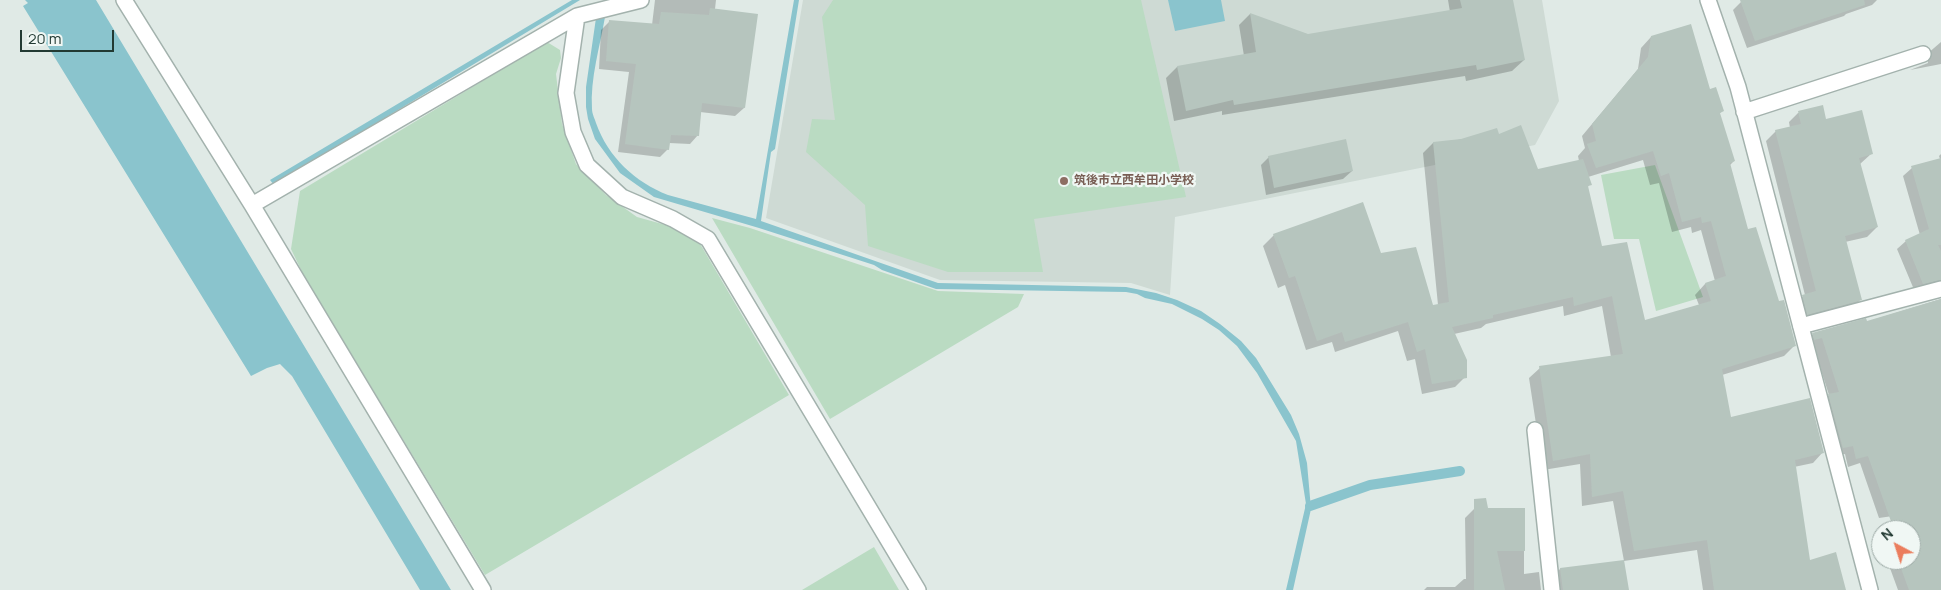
<!DOCTYPE html>
<html>
<head>
<meta charset="utf-8">
<style>
	body { margin:0 }
	#map { position:relative; width:1941px; height:590px; overflow:hidden; background:#e0eae6; font-family:Manrope,sans-serif }
	canvas { display:block }
	.north { position:absolute; left:1871px; top:520px; width:50px; height:50px; box-sizing:border-box; background:#f0f7f4; border:1px solid #9eaba7; border-radius:50%; rotate:320deg; font-size:14px; font-weight:700; line-height:20px; text-align:center; color:#223a33 }
	.north::after { content:''; display:block; margin:auto; width:18px; height:22px; background:#eb7d5d; clip-path:polygon(50% 0,100% 100%,50% 72%,0 100%) }
	.scale { position:absolute; left:20px; top:30px; width:94px; height:22px; box-sizing:border-box; border:2px solid #223a33; border-top:0; padding-left:6px; font-size:15px; line-height:18px; white-space:nowrap; color:#223a33; -webkit-text-stroke:4px #f0f7f4; paint-order:stroke }
</style>
</head>
<body>
<div id="map">
<canvas width="1941" height="590"></canvas>
<div class="north">N</div>
<div class="scale">20 m</div>
</div>
<script>
const g = document.querySelector('canvas').getContext('2d');
g.lineJoin = 'round';
function fill(path, color) { g.fillStyle = color; g.fill(path, 'evenodd'); }
function trace(path, color, width, dash) { g.strokeStyle = color; g.lineWidth = width; g.lineCap = dash ? 'butt' : 'round'; g.setLineDash(dash || []); g.stroke(path); }
function write(font, color, halo, rows, align = 'center') {
  g.font = font + ' Manrope,"Noto Sans JP",sans-serif'; g.lineWidth = 4.5; g.setLineDash([]); g.textBaseline = 'middle'; g.strokeStyle = halo; g.fillStyle = color; for (const [text, x, y, turn = 0] of rows) {
    g.save(); g.translate(x, y); g.rotate((+turn || 0) * Math.PI / 180); g.textAlign = isNaN(turn) ? turn : align; if (halo) g.strokeText(text, 0, 0); g.fillText(text, 0, 0); g.restore();
  }
}
const built = new Path2D(`
	M803 0H1542L1559 101 1535 145 1175 217 1170 295 1131 283 940 280 766 218Z`);
const green = new Path2D(`
	M833 0H1141L1186 197 1034 219 1043 272H948L868 246 865 205 806 152 812 119 835 120 822 17Z
	M547 42 560 50 561 58 556 74 562 124 576 164 606 195 637 217 673 227 699 242 789 395 485 575 303 274 291 249 300 191Z
	M1655 165 1703 297 1656 311 1639 239H1614L1601 175Z
	M712 218 750 228 938 291 1024 294 1018 307 830 419Z
	M874 547 899 590H802Z`);
const water = new Path2D(`
	M25 0H96L451 590H420L292 376 280 364 267 368 251 376 23 6 28 3Z
	M572 0H580L274 185 270 180Z
	M794 0H799L775 149 771 152 761 221 938 283 1126 287 1156 293 1177 300 1201 311 1220 324 1241 341 1256 358 1291 415 1299 434 1307 463 1311 509 1293 590H1286L1306 504 1296 441 1257 373 1237 346 1219 330 1202 319 1172 304 1145 298 1137 294 1126 292 936 289 882 270 874 265 759 228 654 197 620 173 595 139 588 119 586 107V87L596 18 605 17C600 46 590 79 592 109 592 114 595 119 596 123 608 157 635 182 668 195L756 219Z
	M1168 0H1221L1225 21 1175 31Z`);
const shadow = new Path2D(`
	M655 0H716L715 9 757 16 744 108 735 116 700 112 698 135 690 144 669 143 668 149 660 157 618 152 629 72 599 69 601 30 609 22 652 25Z
	M1448 0H1512L1524 60 1512 71 1466 81 1465 76 1222 115V111L1174 121 1166 78 1177 67 1244 56 1239 25 1250 14 1308 35 1450 12Z
	M1747 0H1877L1872 5 1846 14 1844 16 1747 48 1733 10 1741 2Z
	M1651 37 1709 91 1722 111 1719 114 1734 161 1729 166 1747 231 1795 345 1784 356 1722 375 1730 418 1823 452 1813 463 1794 467 1765 537 1845 590H1703L1697 550 1624 561 1613 501 1582 506 1580 464 1543 470 1529 378 1540 368 1611 357 1602 306 1564 316 1563 306 1486 324 1481 328 1454 334 1465 377 1455 387 1422 394 1415 359 1407 361 1398 331 1335 352 1332 342 1306 350 1285 285 1278 288 1263 246 1274 235 1381 254 1432 306 1438 305 1423 153 1433 143 1498 135 1537 170 1579 161 1578 156 1585 148 1582 136 1638 69 1641 48ZM1643 160 1650 185 1659 183 1672 232 1691 227 1692 233 1701 230 1715 281 1705 284 1695 295 1699 305 1644 322 1601 248 1587 188 1590 184 1588 177Z
	M1941 42V64L1910 70 1928 63 1927 54Z
	M1822 107 1825 121 1871 154 1860 164 1877 227 1867 237 1845 242 1860 300 1851 310 1798 323 1793 305 1805 295 1766 141 1776 131 1790 128 1789 122 1798 113Z
	M1941 154V295L1915 292 1897 249 1906 241 1920 235 1903 176 1912 168 1940 159 1939 156Z
	M1269 157 1352 171 1343 179 1266 195 1261 165Z
	M1941 299V509L1879 518 1860 463 1848 467 1845 454 1834 456 1820 404 1829 395 1813 345 1804 342 1813 334 1866 322Z
	M1474 509H1524V574L1539 572 1541 590H1424L1427 587H1455L1464 579H1466L1465 518Z
	M1941 540V590H1898L1887 560H1911V547Z
	M1616 562 1625 590H1551V579L1560 569Z`);
const stream = new Path2D(`
	M1310 506 1370 485 1460 471`);
const building = new Path2D(`
	M1460 0H1513L1525 60 1477 70 1476 65 1234 105 1233 100 1186 111 1177 66 1256 52 1250 13 1308 34 1462 8Z
	M1740 0H1864L1865 5 1755 41Z
	M710 8 758 14 745 108 702 103 699 136 671 135 669 150 625 144 636 64 606 61 609 20 659 24 661 12 709 15Z
	M1691 24 1710 89 1716 87 1724 111 1720 113 1735 161 1730 163 1748 229 1756 227 1779 301 1784 300 1796 346 1722 369 1731 417 1810 398 1824 453 1795 460 1810 560 1836 552 1846 590H1714L1707 540 1634 551 1623 491 1592 497 1590 454 1553 461 1539 366 1623 354 1612 296 1574 306 1573 297 1493 315V318L1452 327 1467 360V378L1432 384 1425 349 1417 352 1408 322 1345 342 1342 332 1317 341 1295 276 1289 278 1273 234 1363 202 1381 253 1416 247 1433 305 1449 302 1433 142 1461 139 1497 128 1499 134 1521 125 1538 169 1583 159 1592 185 1588 186 1602 246 1627 242 1645 320 1711 301 1705 283 1726 276 1711 221 1702 223 1701 217 1682 222 1669 173 1661 176 1653 151 1596 168 1587 144 1596 141 1592 124 1648 57 1651 36Z
	M1823 105 1826 119 1862 110 1873 154 1859 158 1878 227 1845 236 1862 300 1807 315 1802 295 1816 291 1775 130 1801 124 1798 111Z
	M1346 139 1353 171 1274 188 1268 156Z
	M1941 158V245H1938L1941 251V280L1923 284 1905 240 1929 229 1911 166Z
	M1941 299V590H1909L1898 560H1911V530H1894L1868 456 1856 459 1853 446 1843 448 1828 394 1839 392 1822 338 1814 340 1812 333 1866 318 1867 321Z
	M1486 498 1488 508H1525V551H1497L1505 590H1474V499Z
	M1624 560 1629 590H1563L1560 568Z`);
const lane = new Path2D(`
	M1801 326 1941 289`);
const street = new Path2D(`
	M124 0 252 205 483 590
	M1708 0 1738 87 1870 590
	M577 16 566 93 573 132 587 165 622 197 673 219 708 239 918 590
	M1744 112 1923 54
	M252 205 577 16 641 0
	M1535 430 1552 590`);
const markers = [
	[1064,181,5,"#8d6e63"]
];
const educationNames = [
	["筑後市立西牟田小学校",1074,181]
];
fill(built, '#cedad4');
fill(green, '#badbc2');
fill(water, '#8ac4cd');
fill(shadow, '#0003');
trace(stream, '#8ac4cd', 10);
fill(building, '#b6c5be');
trace(lane, '#a3b2ad', 18);
trace(street, '#a3b2ad', 18);
trace(lane, '#fff', 15);
trace(street, '#fff', 15);
for (const [x, y, r, color] of markers) { const dot = new Path2D(); dot.arc(x, y, r, 0, 2 * Math.PI); g.fillStyle = color; g.fill(dot); trace(dot, '#f0f7f4', 2); }
write('bold 12px', '#785e54', '#f0f7f4', educationNames, 'left');
</script>
</body>
</html>
